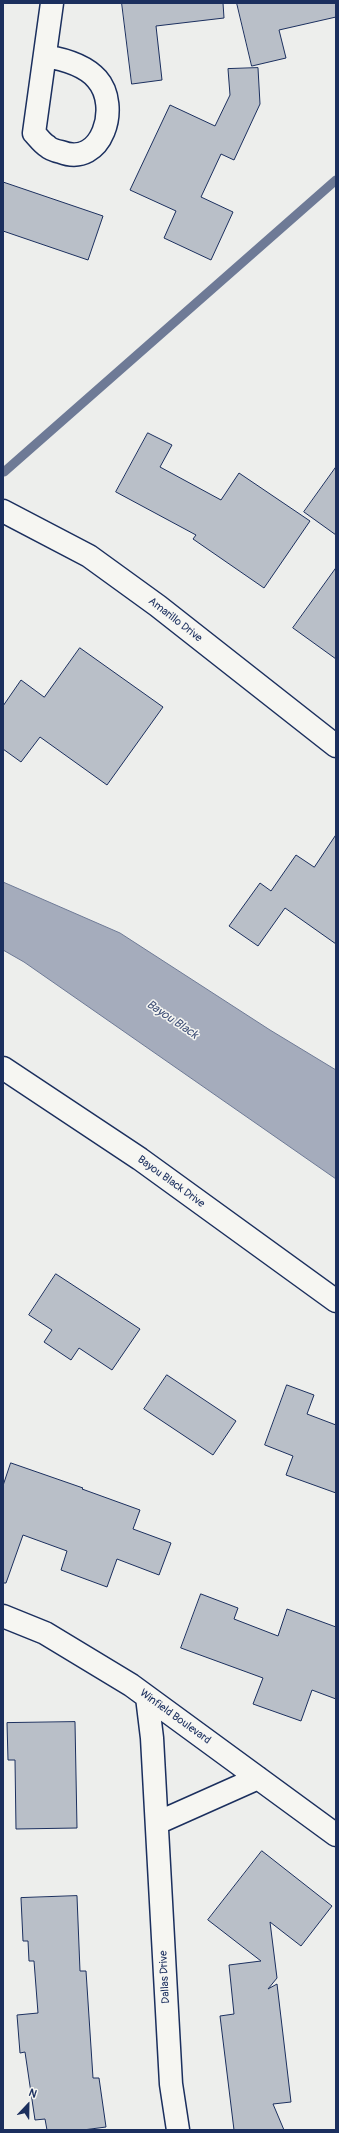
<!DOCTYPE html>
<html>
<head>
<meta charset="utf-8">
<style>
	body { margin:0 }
	#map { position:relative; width:339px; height:2133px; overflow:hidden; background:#edeeec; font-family:Pangolin,sans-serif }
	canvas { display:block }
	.frame { position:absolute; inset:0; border:4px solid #1b2f5e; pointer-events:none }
	.north { position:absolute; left:8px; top:2085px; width:40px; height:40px; -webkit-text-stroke:3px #f6f6f2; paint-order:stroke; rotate:22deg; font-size:11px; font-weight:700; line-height:16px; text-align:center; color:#1b2f5e }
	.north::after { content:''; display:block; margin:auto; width:14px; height:18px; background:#1b2f5e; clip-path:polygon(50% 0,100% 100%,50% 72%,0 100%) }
</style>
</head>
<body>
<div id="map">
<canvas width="339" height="2133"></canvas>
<div class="frame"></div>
<div class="north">N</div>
</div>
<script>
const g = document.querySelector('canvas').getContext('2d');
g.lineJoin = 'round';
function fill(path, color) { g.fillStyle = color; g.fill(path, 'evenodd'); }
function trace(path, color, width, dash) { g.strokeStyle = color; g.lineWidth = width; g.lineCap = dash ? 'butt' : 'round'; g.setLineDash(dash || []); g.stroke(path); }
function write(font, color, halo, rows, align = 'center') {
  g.font = font + ' Pangolin,sans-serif'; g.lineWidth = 3; g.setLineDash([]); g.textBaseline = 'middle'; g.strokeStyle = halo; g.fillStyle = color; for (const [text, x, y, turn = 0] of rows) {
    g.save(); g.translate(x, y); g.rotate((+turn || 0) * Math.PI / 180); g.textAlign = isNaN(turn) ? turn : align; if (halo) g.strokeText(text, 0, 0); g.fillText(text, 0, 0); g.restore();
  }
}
const water = new Path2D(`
	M3 882 120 933 270 1030 336 1070V1179L24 962 3 950Z`);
const stream = new Path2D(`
	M4 472 336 180`);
const building = new Path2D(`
	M122 3H223L224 18 156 26 162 80 132 84Z
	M237 3H336V17L279 30 286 58 252 66Z
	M258 68 260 104 234 160 221 154 201 197 233 212 211 260 164 238 176 211 130 190 170 105 215 126 230 95 228 69Z
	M3 182 103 216 88 260 3 231Z
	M148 433 172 445 160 467 221 500 239 473 310 521 264 588 193 539 196 535 116 492Z
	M336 467V535L304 512Z
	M336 568V659L293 628Z
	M80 648 163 707 107 785 40 737 21 762 3 749V706L21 680 44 697Z
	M336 835V944L285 908 258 946 229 926 260 883 271 891 296 855 314 867Z
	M56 1274 140 1329 112 1370 79 1348 71 1360 44 1342 52 1330 29 1315Z
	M167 1375 236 1421 213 1455 144 1409Z
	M287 1385 314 1395 307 1414 336 1425V1493L286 1475 293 1456 265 1445Z
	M11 1463 83 1488 82 1489 140 1510 133 1529 171 1543 159 1575 117 1559 107 1587 61 1570 67 1551 23 1535 6 1583H3V1486Z
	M201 1594 238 1608 234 1619 278 1636 287 1609 336 1627V1699L312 1690 301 1721 253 1704 263 1678 181 1648Z
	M75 1722 77 1828 16 1829 15 1760H8L7 1723Z
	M262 1851 332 1906 301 1946 270 1922 277 1978 268 1989 277 1984 291 2102 273 2104 284 2130H234L220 2016 234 2014 229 1965 261 1961 208 1920Z
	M77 1896 80 1971H86L93 2078H99L106 2127 83 2130H47L45 2119 35 2120 25 2052 20 2053 17 2015 38 2013 34 1961H29L28 1941H23L21 1898Z`);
const minor = new Path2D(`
	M45 56C63 59 85 65 97 79 121 106 102 168 61 152 56 151 50 149 47 146 42 143 38 137 34 133L52 3
	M3 511 89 556 158 606 336 746
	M3 1616 45 1633 131 1685 336 1835
	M147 1697 152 1738 171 2084 178 2130
	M157 1823 258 1778`);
const major = new Path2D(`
	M3 1068 140 1159 336 1301`);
const streetNames = [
	["Amarillo Drive",175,620,38],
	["Bayou Black Drive",171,1182,36],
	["Winfield Boulevard",175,1717,36],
	["Dallas Drive",165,1977,-93]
];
const waterNames = [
	["Bayou Black",172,1020,34]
];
fill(water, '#a5acbc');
trace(water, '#6e7a96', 1);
trace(stream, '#6e7a96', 9);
fill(building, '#b9bfc8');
trace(building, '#1b2f5e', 1);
trace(minor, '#1b2f5e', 25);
trace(major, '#1b2f5e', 25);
trace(minor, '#f6f6f2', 22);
trace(major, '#f6f6f2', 22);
write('11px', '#1b2f5e', '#f6f6f2', streetNames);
write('italic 12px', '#44547a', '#f6f6f2', waterNames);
</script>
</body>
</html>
